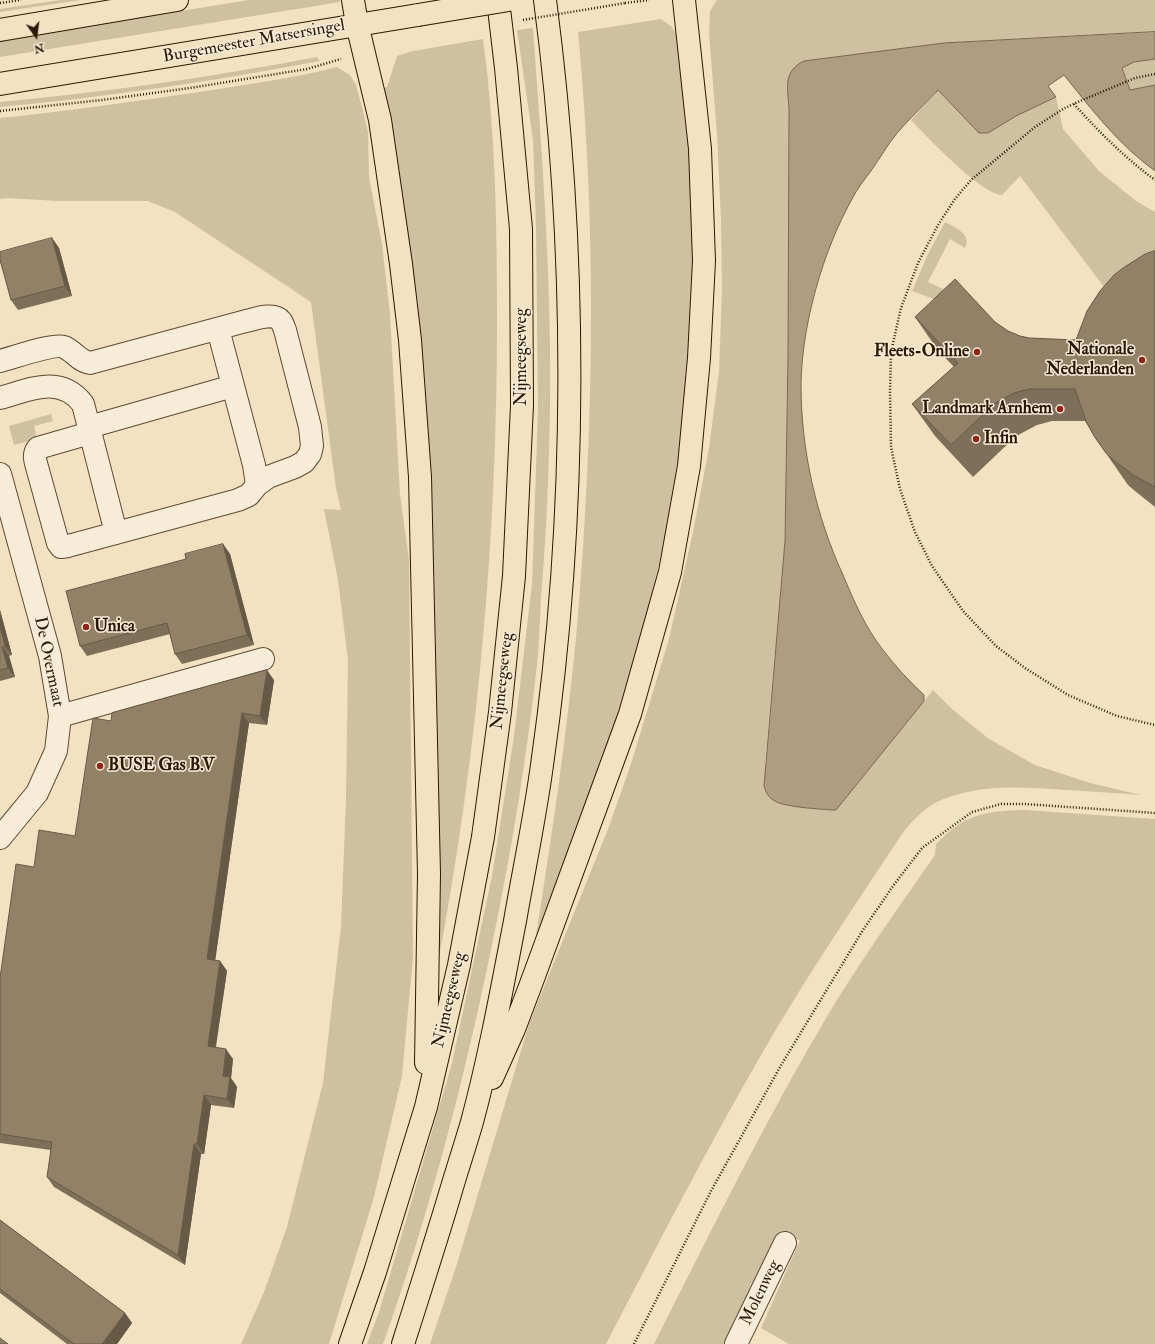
<!DOCTYPE html>
<html>
<head>
<meta charset="utf-8">
<style>
	body { margin:0 }
	#map { position:relative; width:1155px; height:1344px; overflow:hidden; background:#f2e2c2; font-family:"IM FELL Double Pica",serif }
	canvas { display:block }
	.north { position:absolute; left:16px; top:16px; width:40px; height:40px; -webkit-text-stroke:3px #f7ecd7; paint-order:stroke; rotate:166deg; font-size:11px; font-weight:700; line-height:16px; text-align:center; color:#2b1803 }
	.north::after { content:''; display:block; margin:auto; width:14px; height:18px; background:#2b1803; clip-path:polygon(50% 0,100% 100%,50% 72%,0 100%) }
</style>
</head>
<body>
<div id="map">
<canvas width="1155" height="1344"></canvas>
<div class="north">N</div>
</div>
<script>
const g = document.querySelector('canvas').getContext('2d');
g.lineJoin = 'round';
function fill(path, color) { g.fillStyle = color; g.fill(path, 'evenodd'); }
function trace(path, color, width, dash) { g.strokeStyle = color; g.lineWidth = width; g.lineCap = dash ? 'butt' : 'round'; g.setLineDash(dash || []); g.stroke(path); }
function write(font, color, halo, rows, align = 'center') {
  g.font = font + ' "IM FELL Double Pica",serif'; g.lineWidth = 3; g.setLineDash([]); g.textBaseline = 'middle'; g.strokeStyle = halo; g.fillStyle = color; for (const [text, x, y, turn = 0] of rows) {
    g.save(); g.translate(x, y); g.rotate((+turn || 0) * Math.PI / 180); g.textAlign = isNaN(turn) ? turn : align; if (halo) g.strokeText(text, 0, 0); g.fillText(text, 0, 0); g.restore();
  }
}
const green = new Path2D(`
	M60 0H81L0 12V9Z
	M249 0H340V2L0 57V40Z
	M717 0H1155V32L944 43 787 87 789 109 788 356 785 541 765 766 836 809 933 690 952 709 989 739 1035 765 1090 783 1141 795C1115 793 1090 791 1064 790 1021 787 976 783 935 803 923 810 913 820 904 831 853 908 801 984 756 1064 703 1156 655 1250 606 1344H430L456 1267 529 1024 608 829 631 764 669 639 693 532 709 448 719 371 722 290 721 220 717 135 709 33 710 11Z
	M661 19 672 27 680 41 693 161 695 315 681 454 667 529 650 603 629 676 607 750 534 948C551 842 567 735 577 627 594 429 597 230 578 32Z
	M533 28C543 169 554 310 549 451 548 500 545 549 541 598 540 620 539 643 537 665 527 754 513 842 495 930 467 1070 431 1209 383 1344H367L380 1309 452 1063 492 876 514 736 532 584 538 410 536 227 533 140 517 30Z
	M483 39C496 133 497 229 497 323 497 537 478 752 438 963L392 147 384 88 387 87 397 56 413 51Z
	M317 57 320 61C215 81 107 97 0 107V102C106 92 212 77 317 57Z
	M1155 59V85L1129 90 1122 67 1134 62Z
	M337 67 350 75 356 85 362 107 368 132 369 177 382 244 390 314 400 494 409 560 413 957 402 1076 374 1197 329 1344H241L264 1292 287 1227 323 1083 341 926 346 799 348 660 338 580 324 509 341 510 336 488 311 302 175 212 148 201H57L8 198 0 199V118C69 111 137 101 206 91 250 84 294 78 337 67Z
	M938 90 979 133H988L1016 116 1056 97 1063 129 1099 171 1136 201 1155 212V293L1126 316 1020 176 1002 195C982 195 926 136 911 120Z
	M945 222C954 227 973 234 965 248L950 239 928 282 948 291 939 301 912 291 927 256Z
	M51 414 53 421 34 426 37 439 14 445 9 426Z
	M1025 810 1155 819V1344H789L761 1328 800 1240 777 1234 727 1344H654C711 1231 767 1117 832 1008 864 956 900 905 935 855L936 844C965 814 984 811 1025 810Z`);
const water = new Path2D(`
	M1155 32V59L1134 62 1122 68 1130 90 1155 85V171C1118 144 1092 110 1064 75L1048 86 1056 97 1016 116 988 133H979L938 90C925 104 911 117 898 132 888 144 880 158 871 171 864 180 857 189 852 199 823 251 802 324 801 384 801 450 816 516 843 575 854 601 865 627 883 650 895 666 909 681 924 695V701L836 810H832C819 809 784 807 775 801 769 798 766 793 764 786L785 541 788 356 789 109C788 88 782 72 804 61L944 43Z`);
const path = new Path2D(`
	M0 3 21 0
	M625 3 649 0
	M1155 74 1135 78 1080 101 1063 109 1035 127 971 180 955 199 938 225 918 263 901 308 891 352 890 392 891 447 900 489 915 532 932 566 963 611 996 646 1025 668 1068 695 1117 716 1155 725
	M1074 104C1099 132 1125 158 1155 180
	M0 111 102 100 190 88 307 69 341 59
	M634 1344 711 1191 780 1067 863 930 893 886 922 848 972 812 1001 804H1025L1155 813`);
const minor = new Path2D(`
	M218 329 254 465 257 485
	M0 361C13 358 53 343 64 347 74 351 78 361 90 363L246 321C255 319 274 312 281 321 283 324 284 328 285 330L310 427 312 446 310 454 304 462 295 467 268 477 257 485 249 495 238 500 68 546 61 547 58 543 37 467C35 460 33 454 38 448L90 433
	M0 398C29 390 60 374 83 404L116 533
	M89 427 233 386
	M0 474 50 656 60 716 56 751 37 793 0 838
	M60 716 263 659
	M736 1344 785 1243`);
const major = new Path2D(`
	M0 30 177 0
	M0 84 418 15`);
const highway = new Path2D(`
	M353 0 357 24 380 120 401 264 410 340 420 477 429 874 426 1063
	M492 1078 514 1029 534 976 630 714 670 572 689 466 699 358 704 261 700 149 684 0
	M350 1344 375 1272 426 1107 459 965 483 837 500 712 514 576 522 405 521 229 506 68 498 0
	M403 1344C419 1294 435 1244 450 1194 457 1170 465 1146 472 1122 490 1055 502 988 515 921 524 869 535 817 542 765 578 514 578 252 545 0`);
const pathBridge = new Path2D(`
	M523 20 625 3`);
const majorBridge = new Path2D(`
	M418 15 509 0`);
const wall = new Path2D(`
	M52 238 59 248 72 296 18 310 11 300Z
	M1155 251V507L1135 491 1128 485 1094 436 1085 421H1052L1037 425 1020 434 1012 440 973 477 935 436 912 404 954 367 937 349 915 317 995 322 1008 331 1020 336 1029 338 1076 340Z
	M223 544 230 554 254 645 182 664 175 654 170 634 87 656 80 646Z
	M0 610 12 655 9 656 15 677 0 681Z
	M274 680 267 725 249 723 215 960 220 961 227 971 216 1047 233 1059 231 1078 237 1087 234 1108 211 1105 204 1154H201L185 1265 54 1187 47 1177 51 1150 0 1143V978L34 867 75 836 111 721Z
	M0 1220 125 1313 132 1323 117 1344H67L0 1293Z`);
const shadedWall = new Path2D(`
	M52 238 59 248 72 296 65 286Z
	M223 544 230 554 254 645 247 635Z
	M0 610 12 655 5 646 0 626Z
	M2 647 9 656 15 677 8 668Z
	M267 670 274 680 267 725 260 716Z
	M242 713 249 723 214 969 207 959Z
	M220 961 227 971 214 1056 208 1046Z
	M226 1049 233 1059 231 1078 237 1087 234 1108 227 1099 223 1076Z
	M204 1095 211 1105 204 1154 197 1144Z
	M194 1144 201 1154 185 1265 178 1255Z
	M125 1313 132 1323 117 1344H102Z`);
const building = new Path2D(`
	M52 238 65 286 11 300 0 260V252Z
	M1155 251V487L1133 475 1112 459 1106 453 1094 436 1086 421 1075 389H1029L1014 393 997 402 990 408 951 445 912 404 958 363 915 317 955 279 995 322 1008 331 1020 336 1029 338 1076 340 1087 311 1100 291 1114 275 1123 268 1145 254Z
	M223 544 247 635 175 654 167 623 80 646 66 591 186 559 185 554Z
	M0 626 5 646 2 647 8 668 0 670Z
	M267 670 260 716 242 713 207 959 220 961 208 1046 226 1049 223 1076 230 1077 227 1099 204 1095 197 1144H194L178 1255 47 1177 52 1142 0 1134V978L16 864 34 867 39 830 75 836 93 718 111 721 112 713Z
	M0 1220 125 1313 102 1344H74L0 1289Z
	M0 1338 8 1344H0Z`);
const markers = [
	[977,352,4,"#8f2418"],
	[1142,360,4,"#8f2418"],
	[1060,409,4,"#8f2418"],
	[976,439,4,"#8f2418"],
	[86,627,4,"#8f2418"],
	[100,766,4,"#8f2418"]
];
const streetNames = [
	["Burgemeester Matsersingel",254,42,-10],
	["Nijmeegseweg",522,357,-90],
	["De Overmaat",48,662,78],
	["Nijmeegseweg",503,681,-84],
	["Nijmeegseweg",450,1000,-77],
	["Molenweg",761,1293,-64]
];
const poiNames = [
	["Nationale",1134,350],
	["Nederlanden",1134,370],
	["Fleets-Online",969,352],
	["Landmark Arnhem",1052,409],
	["Infin",984,439,"left"],
	["Unica",94,627,"left"],
	["BUSE Gas B.V",108,766,"left"]
];
fill(green, '#d0c0a2');
fill(water, '#ae9d81');
trace(water, '#7a684f', 1);
trace(minor, '#5d4a33', 24);
trace(major, '#2b1803', 24);
trace(highway, '#2b1803', 24);
trace(path, '#2b1803', 2.5, [1, 2]);
trace(minor, '#f7ecd7', 22);
trace(major, '#f2e2c2', 22);
trace(highway, '#f2e2c2', 22);
trace(majorBridge, '#2b1803', 24, []);
trace(pathBridge, '#2b1803', 2.5, [1, 2]);
trace(majorBridge, '#f2e2c2', 22);
fill(wall, '#7e6f58');
fill(shadedWall, '#665a47');
fill(building, '#928166');
trace(building, '#665a47', 1);
for (const [x, y, r, color] of markers) { const dot = new Path2D(); dot.arc(x, y, r, 0, 2 * Math.PI); g.fillStyle = color; g.fill(dot); trace(dot, '#f7ecd7', 1.5); }
write('17px', '#2b1803', '#f7ecd7', streetNames);
write('bold 17px', '#2b1803', '#f7ecd7', poiNames, 'right');
</script>
</body>
</html>
